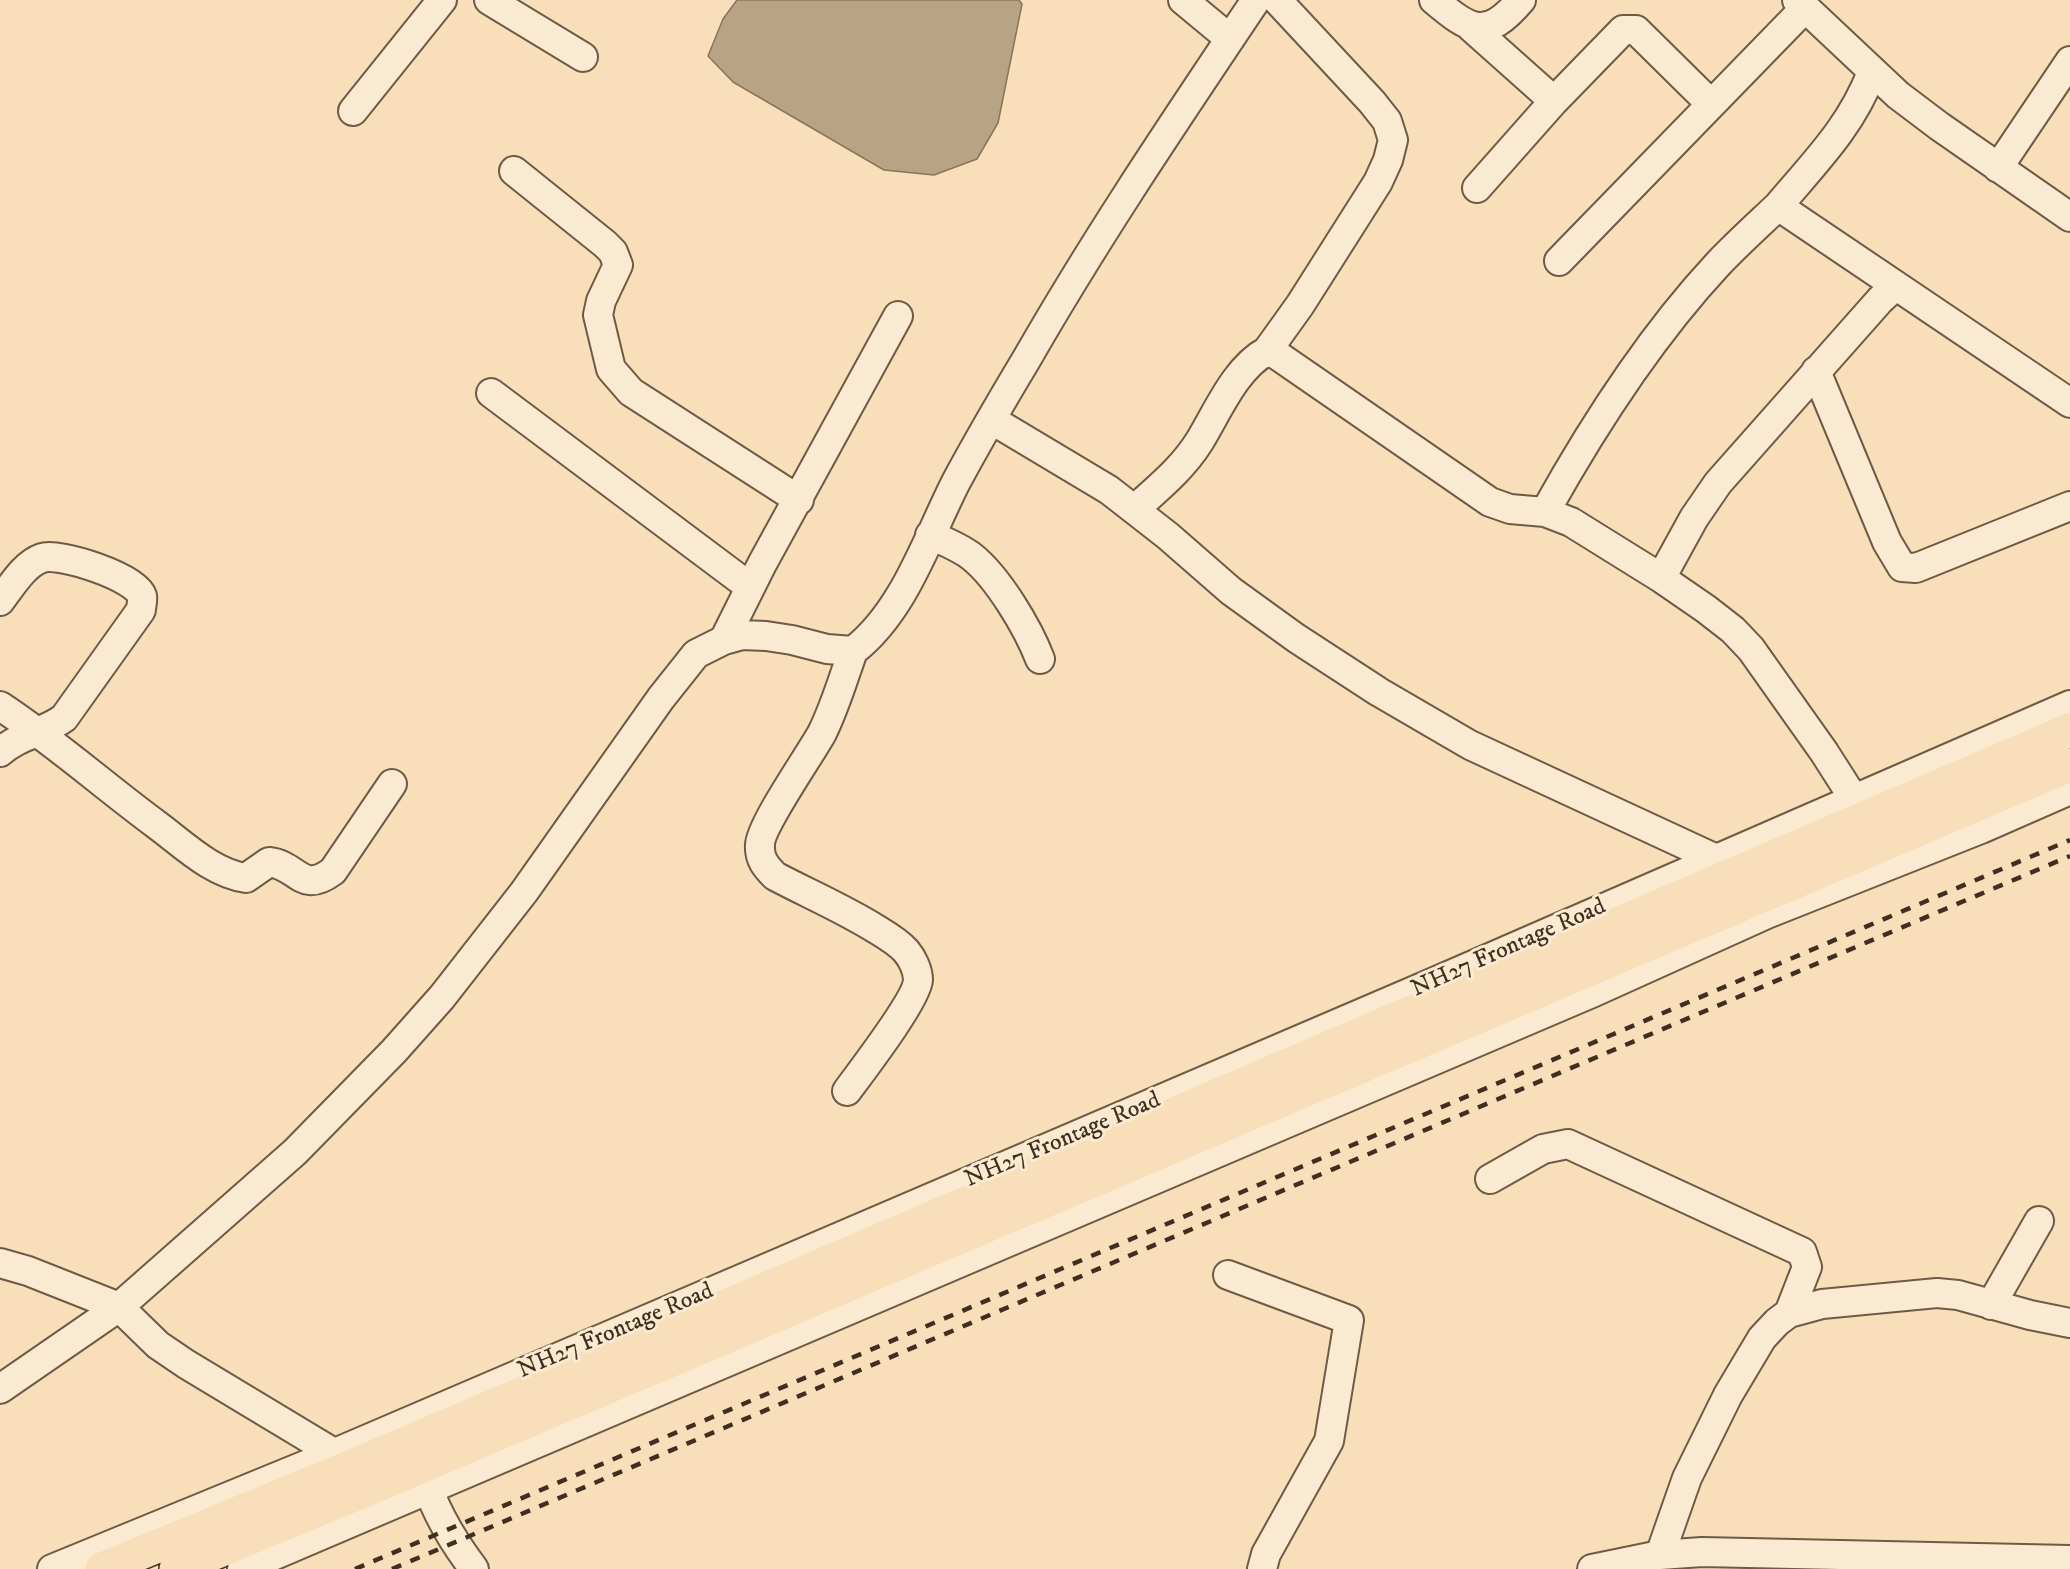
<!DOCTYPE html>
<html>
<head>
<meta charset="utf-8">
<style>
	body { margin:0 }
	canvas { display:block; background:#f8dfba }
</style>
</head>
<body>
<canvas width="2070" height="1569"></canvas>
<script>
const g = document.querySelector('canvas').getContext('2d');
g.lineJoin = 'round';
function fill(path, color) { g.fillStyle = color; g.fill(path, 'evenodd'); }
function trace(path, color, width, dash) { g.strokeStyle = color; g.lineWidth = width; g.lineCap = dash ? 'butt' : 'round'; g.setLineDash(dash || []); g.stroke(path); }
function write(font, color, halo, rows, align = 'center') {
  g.font = font + ' "IM FELL DW Pica",serif'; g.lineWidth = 6; g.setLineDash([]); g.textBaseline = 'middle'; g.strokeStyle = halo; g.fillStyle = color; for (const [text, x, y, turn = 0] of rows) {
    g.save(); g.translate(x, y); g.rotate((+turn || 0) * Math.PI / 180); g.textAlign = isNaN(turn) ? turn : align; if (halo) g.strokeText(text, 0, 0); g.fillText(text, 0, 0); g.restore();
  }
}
const water = new Path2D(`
	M737 0H1019L1022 4 998 123 977 159 934 175 884 170 733 82 708 56 723 19Z`);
const minor = new Path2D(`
	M489 0 583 57
	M1183 0 1230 39
	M1434 0C1471 31 1486 41 1521 0
	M1797 0 1898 95 1939 126 2070 217
	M1471 27 1554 101
	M1872 72C1851 127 1815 162 1778 206L2070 403
	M353 111 442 0
	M1998 168 2070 61
	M514 171 605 244 613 252 618 265 601 301 598 315 611 369 631 392 799 500
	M1477 188 1554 101 1623 30H1636L1711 104
	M1559 261 1805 8
	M1267 351 1300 305 1378 182 1388 160 1393 140 1387 121 1372 102 1277 0
	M1816 371 1887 542 1902 567 1916 568 2070 506
	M491 393 750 587
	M992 420 1109 490 1168 536 1231 591 1296 638 1379 692 1470 745 1714 858
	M1135 509C1158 488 1182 469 1199 442 1217 413 1235 368 1267 351L1277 355 1490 502 1510 509 1545 512 1571 522 1661 578 1706 609 1733 630 1751 649 1824 752 1854 799
	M1545 512C1594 424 1650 337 1718 264 1737 244 1758 225 1778 206
	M930 535C944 541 959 547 971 556 998 577 1028 628 1040 659
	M1661 578 1694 518 1718 483 1880 300 1895 286
	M0 601C11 587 24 564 42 558 59 552 136 577 142 596 143 600 141 606 141 610L64 718C42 734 21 734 0 752
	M724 640 762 564 898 316
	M0 706C55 742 104 786 157 825 184 845 212 873 246 878L269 862C298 865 301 895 333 871L392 784
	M847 1091C861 1072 917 999 918 980 918 970 912 958 906 951 898 942 886 935 876 929 844 909 809 894 775 876 766 867 759 859 760 845 760 826 810 755 822 733 835 707 843 679 853 651
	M1490 1179 1543 1149 1568 1144 1802 1252 1807 1267 1789 1313
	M0 1263 28 1271 119 1307 158 1345 186 1364 347 1461
	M1228 1275 1349 1320 1329 1441 1266 1554 1262 1569
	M1991 1305 2039 1221
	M0 1389 119 1307 295 1152 394 1051 442 997 524 892 661 698 696 654 724 640 742 635 766 636 792 640 827 649 853 651C904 612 927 539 956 482 978 441 1002 400 1026 360 1097 236 1177 118 1256 0
	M423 1471C432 1507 452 1540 474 1569
	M1660 1555 1687 1478 1728 1395 1762 1338 1777 1322 1789 1313 1822 1304 1937 1293 1958 1295 2030 1315 2070 1323
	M52 1569 335 1453 1425 986 2070 705
	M242 1569 1594 992 1767 914 1981 829 2070 790
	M1592 1569 1660 1555 1702 1552 2070 1560`);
const highway = new Path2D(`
	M102 1569 376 1456 2070 730
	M176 1569 385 1482 2070 765`);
const rail = new Path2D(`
	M355 1569 2070 840
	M392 1569 2070 856`);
const streetNames = [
	["NH27 Frontage Road",1509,949,-24],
	["NH27 Frontage Road",1063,1141,-23],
	["NH27 Frontage Road",616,1332,-23]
];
fill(water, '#b9a385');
trace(water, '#89745c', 1.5);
trace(minor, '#6e5a45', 32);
trace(highway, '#402e1e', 36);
trace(minor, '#faead2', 28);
trace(highway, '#f8dfba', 33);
trace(rail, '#402e1e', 4.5, [10, 10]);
write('24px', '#402e1e', '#faead2', streetNames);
</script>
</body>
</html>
